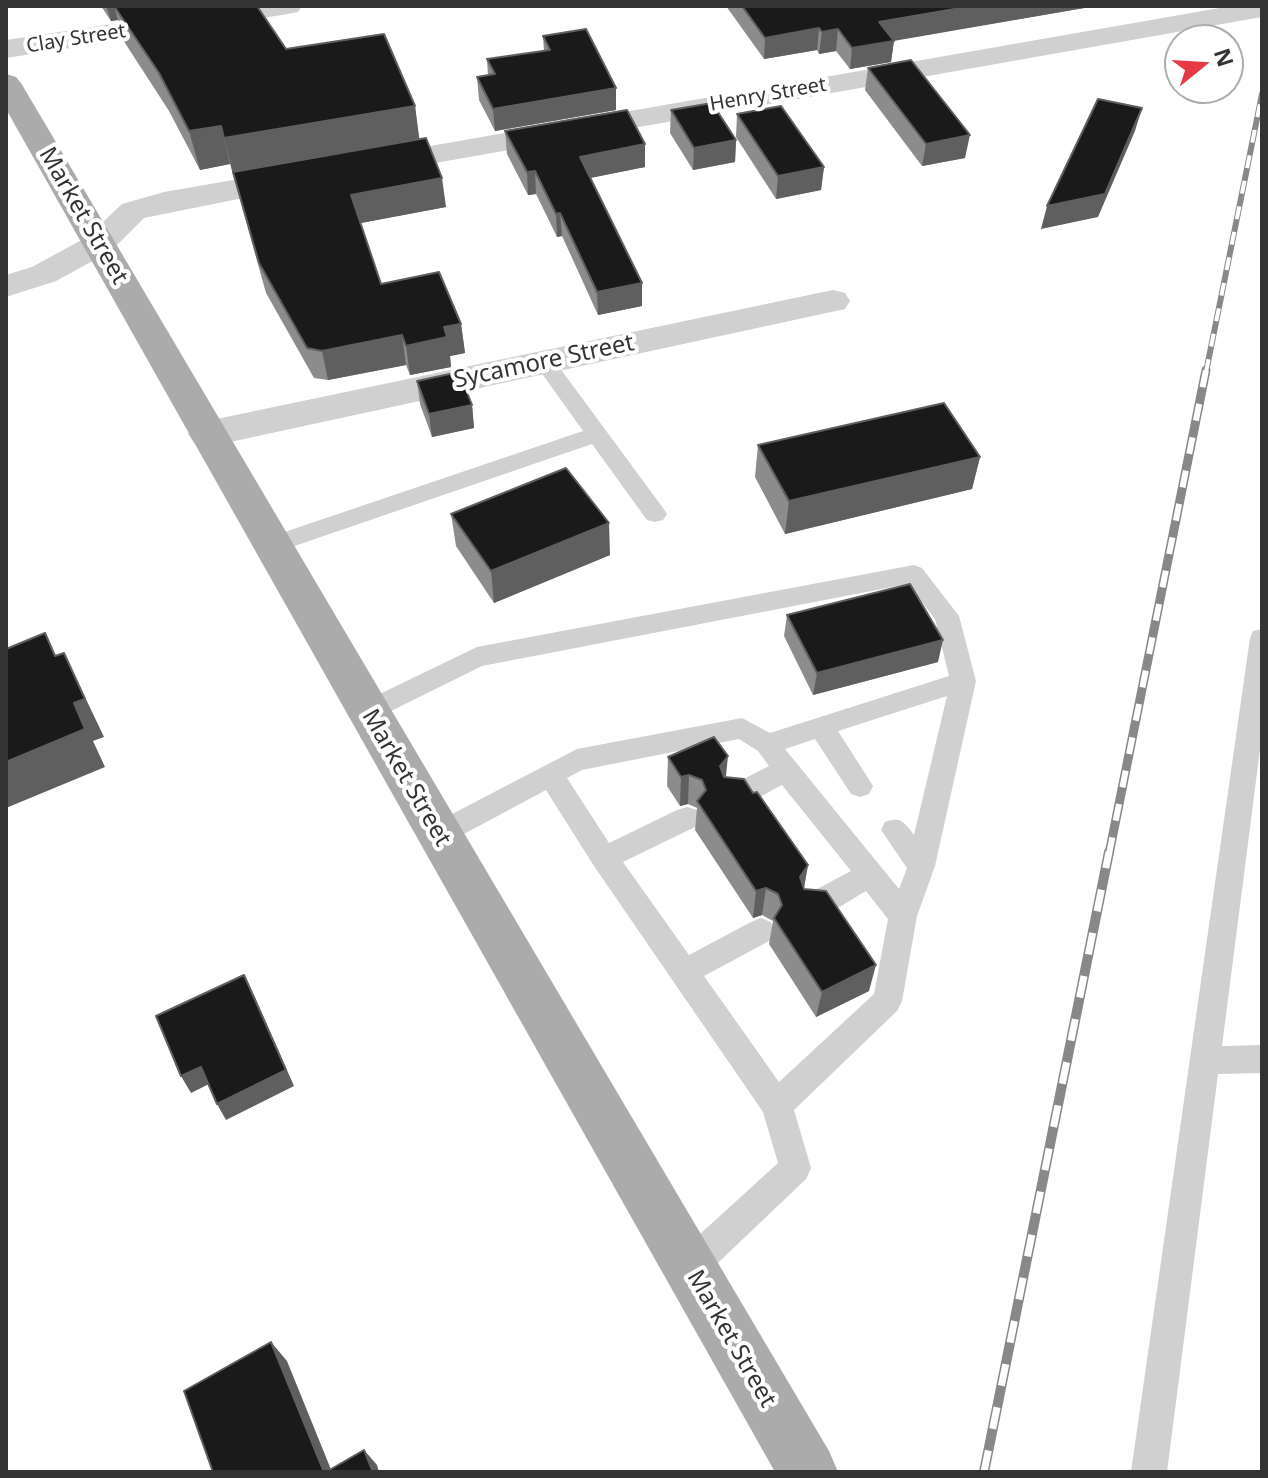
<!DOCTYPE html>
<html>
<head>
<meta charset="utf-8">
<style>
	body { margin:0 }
	#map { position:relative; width:1268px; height:1478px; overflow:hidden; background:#fff; font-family:"Noto Sans",sans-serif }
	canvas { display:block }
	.frame { position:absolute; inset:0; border:8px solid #333; pointer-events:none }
	.north { position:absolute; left:1164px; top:24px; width:80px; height:80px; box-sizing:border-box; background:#fff; border:2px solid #adadad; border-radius:50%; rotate:72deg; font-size:22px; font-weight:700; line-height:32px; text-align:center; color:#333 }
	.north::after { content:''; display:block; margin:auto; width:28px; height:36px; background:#e63946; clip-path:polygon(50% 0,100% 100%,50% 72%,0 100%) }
</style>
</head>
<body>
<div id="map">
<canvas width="1268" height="1478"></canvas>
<div class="frame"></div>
<div class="north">N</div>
</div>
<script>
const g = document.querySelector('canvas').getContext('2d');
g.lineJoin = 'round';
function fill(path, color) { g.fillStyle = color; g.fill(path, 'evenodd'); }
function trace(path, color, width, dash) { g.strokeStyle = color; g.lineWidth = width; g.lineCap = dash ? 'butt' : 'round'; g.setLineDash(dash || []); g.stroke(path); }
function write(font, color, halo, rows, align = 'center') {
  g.font = font + ' "Noto Sans",sans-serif'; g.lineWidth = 8; g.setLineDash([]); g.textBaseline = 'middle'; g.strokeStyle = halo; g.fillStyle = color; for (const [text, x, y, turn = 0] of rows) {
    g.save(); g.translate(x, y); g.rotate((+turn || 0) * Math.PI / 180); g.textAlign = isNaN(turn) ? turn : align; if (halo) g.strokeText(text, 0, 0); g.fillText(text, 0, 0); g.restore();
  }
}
const lane = new Path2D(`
	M544 354 551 356 663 508 667 514 663 520 655 522 647 520 592 444 280 551 272 554 264 551 260 545 264 539 583 431 533 361Z
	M914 565 922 568 959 616 976 681 935 866 917 916 902 1001 897 1011 794 1110 811 1168 806 1179 701 1279 689 1283 677 1279 673 1267 677 1255 778 1163 763 1112 594 866 546 790 449 842 439 846 429 842 425 834 429 826 577 749 742 718 770 733 949 676 935 619 908 584 482 666 377 718 368 721 359 718 355 711 359 704 477 647ZM947 696 914 835C905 823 901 816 885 822L881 830 907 868 899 889 785 749 815 739 851 794 860 797 869 794 873 786 838 731ZM739 739 758 751 769 766 724 789 720 797 724 805C742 811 765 793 782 785L851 871 802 897 798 906 802 915C822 922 848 901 866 891L888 919 874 994 779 1082 704 976 771 940 775 931 771 922 761 918 751 922 689 955 623 862 697 826 701 818 697 810 687 807 677 810 609 843 567 778 582 770Z
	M1262 629V734L1222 1046 1262 1045V1073L1218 1074 1167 1472H1131L1250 638 1253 631Z`);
const street = new Path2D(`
	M233 6H302L298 12 288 14 6 58V40Z
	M1231 6H1262V17L373 174 362 172 357 165 362 158 373 156Z
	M297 169 308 171 313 178 308 185 144 218 111 251 56 281 6 297V275L32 267 87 237 122 204 164 192Z
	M833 290 845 293 850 301 845 309 207 447 194 443 188 434 194 425 207 421Z`);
const primary = new Path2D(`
	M6 74 16 77 21 83 829 1451 838 1472H775L6 109Z`);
const railFar2 = new Path2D(`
	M1206 372 1262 94`);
const railFar1 = new Path2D(`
	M1109 854 1206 370`);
const rail = new Path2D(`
	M984 1472 1109 852`);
const wall = new Path2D(`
	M101 6H257L286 49 415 106 419 139 446 207 360 223 381 284 461 324 465 353 450 356 451 367 410 375 406 365 328 380 314 378 266 293 230 164 200 170 169 111 125 43 118 20 111 21Z
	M726 6H1096L894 40 891 62 850 69 836 51 819 54 817 50 764 59Z
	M543 36 616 88V110L495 131 479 100 477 77 488 76 487 59 544 51Z
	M868 68 965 158 922 166 865 90Z
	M671 110 736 140 735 162 693 170 670 133Z
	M737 114 824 167 821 190 776 199 736 137Z
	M505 131 645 167 590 178 642 283V306L598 315 562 236 557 237 536 194 528 195 507 154Z
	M417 381 472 405 474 428 432 437 420 404Z
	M758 445 980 457 972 489 785 534 755 477Z
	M451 514 610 555 494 603 456 546Z
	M787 615 938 662 813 695 784 636Z
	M668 757 726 777 753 793 808 865 804 888 869 991 816 1017 769 944 773 921 762 915 753 918 695 830 697 808 688 804 680 806 667 786Z`);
const shadedWall = new Path2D(`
	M106 6H114L118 20 111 21Z
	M970 6H1096L876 44 879 22Z
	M819 28 817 50 764 59 765 38Z
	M838 29 836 51 819 54 822 32Z
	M894 41 891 62 850 69 852 48Z
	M616 88V110L495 131 493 109Z
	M415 106 420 144 234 177 224 138Z
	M1142 108 1135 131 1098 217 1041 229 1047 206Z
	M221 126 230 164 200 170 189 131Z
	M970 135 965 158 922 166 926 144Z
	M736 140 735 162 693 170 694 148Z
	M645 144V167L580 180V157Z
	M824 167 821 190 776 199 778 176Z
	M535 171 536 194 528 195 527 172Z
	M442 178 446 207 356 224 351 195Z
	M560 213 562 236 557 237 556 214Z
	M642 283V306L598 315 597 292Z
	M461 324 465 353 450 356 451 367 410 375 406 346 444 327Z
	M402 335 406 365 328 380 322 351Z
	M472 405 474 428 432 437 429 414Z
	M980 457 972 489 785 534 789 501Z
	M609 523 610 555 494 603 491 571Z
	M943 640 938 662 813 695 817 673Z
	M64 653 104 737 93 741 105 767 6 808V762L74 703Z
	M728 756 725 785 720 766Z
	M689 775 688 804 680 806 681 777Z
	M808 865 803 893 800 877Z
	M766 888 762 915 753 918 756 891Z
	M876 965 869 991 816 1017 822 992Z
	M253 993 294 1086 226 1120 217 1104Z
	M201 1067 211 1083 191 1093 181 1076Z
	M271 1342 287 1361 332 1472H324Z
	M364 1450 377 1465 379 1472H373Z`);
const building = new Path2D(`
	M114 6H257L286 49 384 34 415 106 224 138 221 126 189 131 159 73Z
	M742 6H972L879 22 894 41 852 48 838 29 822 32 819 28 765 38Z
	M586 29 616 88 493 109 477 77 495 74 487 59 550 50 543 36Z
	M911 60 970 135 926 144 868 68Z
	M1098 99 1142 108 1105 194 1047 206Z
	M712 103 736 140 694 148 671 110Z
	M781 106 824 167 778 176 737 114Z
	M627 110 645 144 580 157 642 283 597 292 560 213 556 214 535 171 527 172 505 131Z
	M426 138 442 178 351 195 381 284 439 272 461 324 444 327 447 337 406 346 402 335 322 351 307 348 259 263 233 172Z
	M459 372 472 405 429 414 417 381Z
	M944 403 980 457 789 501 758 445Z
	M566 468 609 523 491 571 451 514Z
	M910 584 943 640 817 673 787 615Z
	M45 633 55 656 64 653 85 699 74 703 85 729 6 762V649Z
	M714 737 728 756 720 766 724 777 744 779 753 793 757 792 808 865 800 877 804 889 826 891 876 965 822 992 774 918 782 905 778 894 766 888 756 891 697 801 706 790 702 780 689 775 681 777 668 757Z
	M244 975 286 1070 217 1104 201 1067 181 1076 156 1016Z
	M271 1342 324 1472H213L184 1391Z
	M364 1450 373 1472H326Z`);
const farStreetnames = [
	["Clay Street",76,39,-9],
	["Henry Street",768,95,-10]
];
const streetNames = [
	["Market Street",83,216,60],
	["Sycamore Street",544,362,-12],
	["Market Street",406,778,60],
	["Market Street",731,1339,60]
];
fill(lane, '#d0d0d0');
fill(street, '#d0d0d0');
fill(primary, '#ababab');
trace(railFar2, '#888', 6);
trace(railFar1, '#888', 9);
trace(rail, '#888', 10);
trace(railFar2, '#fff', 4, [13]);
trace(railFar1, '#fff', 6, [17]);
trace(rail, '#fff', 7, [22]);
fill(wall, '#8c8c8c');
fill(shadedWall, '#5f5f5f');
fill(building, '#1a1a1a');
trace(building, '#5f5f5f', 2);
write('20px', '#333', '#fff', farStreetnames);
write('24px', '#333', '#fff', streetNames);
</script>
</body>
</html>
